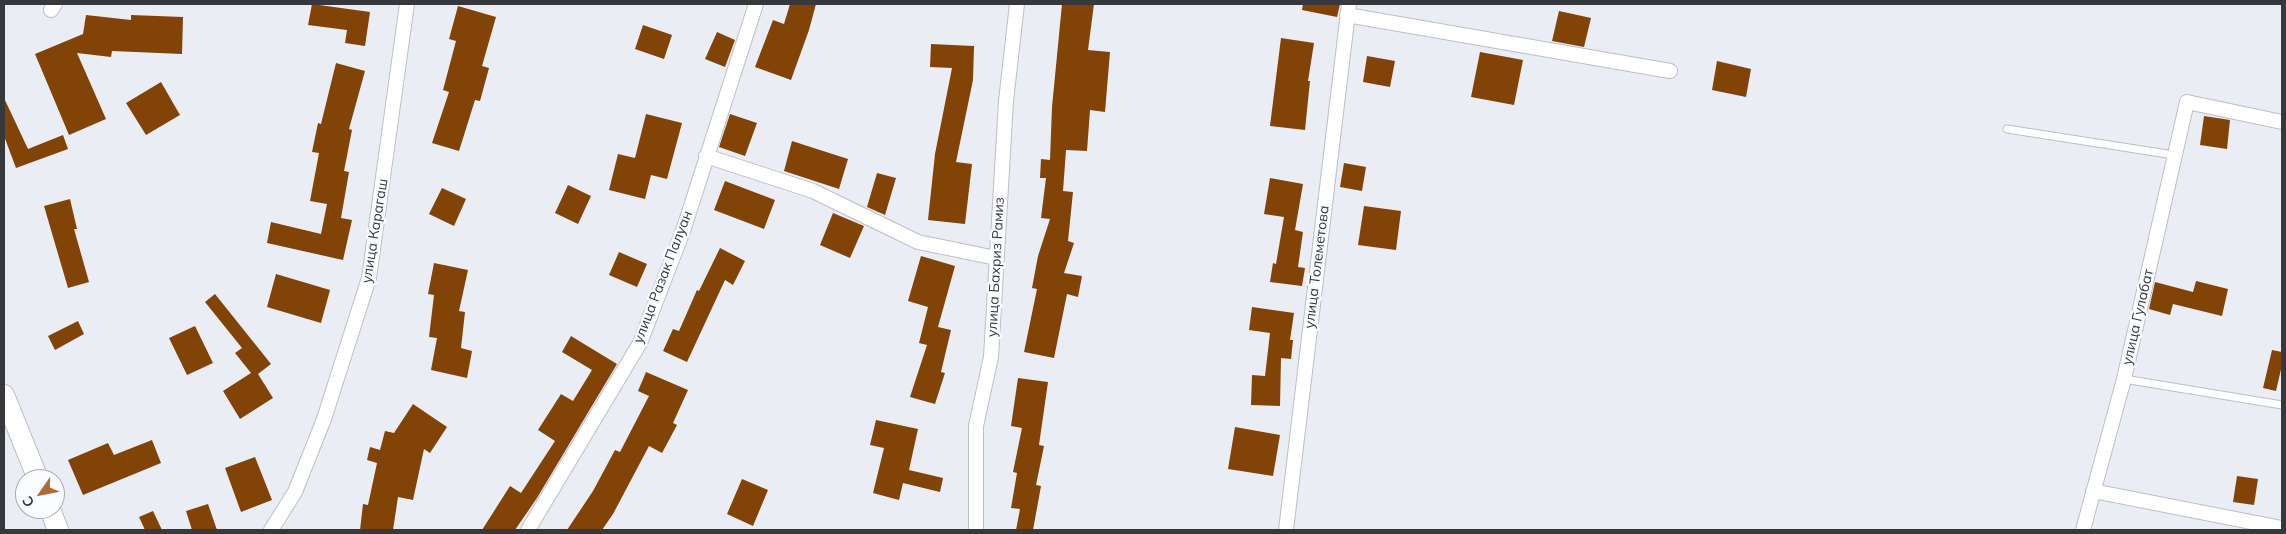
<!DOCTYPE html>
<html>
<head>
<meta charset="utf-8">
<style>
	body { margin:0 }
	#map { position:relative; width:2286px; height:534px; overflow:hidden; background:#ebedf5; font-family:Mulish,sans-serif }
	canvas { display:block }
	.frame { position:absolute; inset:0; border:5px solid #37383b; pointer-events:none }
	.north { position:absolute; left:15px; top:469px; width:50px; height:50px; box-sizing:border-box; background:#fafbfe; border:1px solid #acadb0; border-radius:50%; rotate:237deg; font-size:14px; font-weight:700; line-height:20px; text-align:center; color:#37383b }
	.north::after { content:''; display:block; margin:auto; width:18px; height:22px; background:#ac6c35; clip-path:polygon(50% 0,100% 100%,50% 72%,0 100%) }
</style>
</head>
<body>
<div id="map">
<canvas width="2286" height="534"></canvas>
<div class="frame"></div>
<div class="north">С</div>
</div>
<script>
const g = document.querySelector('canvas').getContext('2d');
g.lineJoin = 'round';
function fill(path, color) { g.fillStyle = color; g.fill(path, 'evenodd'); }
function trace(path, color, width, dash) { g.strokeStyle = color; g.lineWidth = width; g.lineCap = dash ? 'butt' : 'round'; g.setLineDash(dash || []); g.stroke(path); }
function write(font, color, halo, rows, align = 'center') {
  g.font = font + ' Mulish,sans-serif'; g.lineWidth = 5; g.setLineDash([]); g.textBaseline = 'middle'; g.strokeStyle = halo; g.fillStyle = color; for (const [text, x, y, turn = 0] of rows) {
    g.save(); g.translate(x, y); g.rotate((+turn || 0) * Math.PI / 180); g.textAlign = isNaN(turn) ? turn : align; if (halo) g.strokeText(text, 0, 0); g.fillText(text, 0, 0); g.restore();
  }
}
const building = new Path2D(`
	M312 4 370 12 365 46 345 43 347 30 308 25Z
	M790 4H816L809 30 791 80 755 67 773 20 784 24Z
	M1062 4H1094L1088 50 1110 52 1105 112 1090 110 1087 151 1066 150 1063 191 1073 192 1068 241 1074 243 1064 273 1082 276 1078 297 1067 294 1054 358 1024 352 1037 289 1032 288 1038 256 1050 219 1041 218 1046 178H1040L1041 159 1050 160 1052 107Z
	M1303 4H1340L1337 17 1302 10Z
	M458 6 496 17 482 66 489 68 480 101 475 100 459 151 432 143 449 92 443 90 456 41 449 39Z
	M1559 11 1591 18 1584 47 1552 41Z
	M86 15 131 20V15L183 17 182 54 112 51 111 57 77 53 106 119 69 135 35 54 83 34Z
	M643 25 672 35 664 59 635 49Z
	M717 32 735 40 725 67 705 59Z
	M1281 38 1314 43 1308 81H1310L1305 130 1270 126Z
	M931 44 974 46 973 80 956 162 972 164 965 224 928 220 935 154 952 68 930 67Z
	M1480 52 1523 60 1514 105 1471 97Z
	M1367 56 1395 61 1390 87 1363 82Z
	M1717 61 1751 69 1746 97 1712 90Z
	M336 63 365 71 349 129 352 130 344 171 349 172 341 218 352 220 343 260 267 243 271 222 321 234 327 204 310 201 319 153 312 152 318 123 321 124Z
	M161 82 180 115 146 135 126 103Z
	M4 98 28 149 63 135 68 149 16 168 4 136Z
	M646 114 682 123 667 179 651 175 645 199 609 190 618 154 635 158Z
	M730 114 757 123 745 156 719 147Z
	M2204 116 2230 120 2227 149 2200 145Z
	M792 141 848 159 839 189 784 171Z
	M1344 163 1366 167 1362 191 1340 187Z
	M877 173 896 178 885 215 867 207Z
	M1270 178 1303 184 1295 230 1303 232 1298 267 1305 268 1302 286 1270 282 1273 263 1276 264 1284 217 1264 214Z
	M725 181 775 200 764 229 714 210Z
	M568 185 591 196 578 224 555 213Z
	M442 188 466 199 454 226 429 214Z
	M70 199 77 229H74L89 282 68 288 44 206Z
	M1364 206 1401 211 1396 250 1358 245Z
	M833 213 864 226 850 258 820 245Z
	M720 248 745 261 733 285 725 280 687 362 663 351 673 329 679 331 697 290 699 291Z
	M619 252 647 264 637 287 609 275Z
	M921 256 955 266 938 327 951 330 941 372 945 373 935 404 910 397 927 345 919 343 928 307 908 301Z
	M434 263 468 270 459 311 465 312 461 348 472 351 467 378 431 370 437 338 429 337 434 295 428 294Z
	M276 274 330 290 321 323 267 307Z
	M2196 281 2228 289 2222 316 2173 304 2170 315 2149 309 2155 282 2193 292Z
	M215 294 271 364 258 374 273 398 240 419 223 391 251 373 235 353 242 348 205 302Z
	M1252 307 1294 313 1290 340H1293L1291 359 1281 358 1280 406 1251 405 1252 375 1265 376 1270 333 1249 330Z
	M78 321 84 334 55 350 48 336Z
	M195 326 213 363 187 375 169 338Z
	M571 336 617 364 537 498 515 530H482L510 486 521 493 555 441 538 430 561 394 573 401 592 370 562 352Z
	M2272 350 2282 352V365L2276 391 2263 388Z
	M646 372 688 390 673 423 677 425 662 453 649 446 613 514 602 530H567L593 491 615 450 620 452 649 396 638 391Z
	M1018 378 1048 382 1039 445 1044 446 1036 485 1041 486 1033 530H1016L1020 509 1011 508 1017 473 1013 472 1022 428 1011 426Z
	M413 404 447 427 430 453 424 449 413 500 398 497 393 530H360L363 504 368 505 377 463 367 460 370 447 380 450 385 431 394 433Z
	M876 420 918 429 909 470 943 478 940 492 903 483 899 500 873 493 884 448 870 445Z
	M1235 427 1280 435 1273 476 1228 469Z
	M152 440 161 463 83 495 68 460 108 443 114 455Z
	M255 457 272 500 241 512 225 468Z
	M2237 476 2258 479 2254 505 2233 502Z
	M742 479 768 490 753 526 727 514Z
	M208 504 217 530H192L186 511Z
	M153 511 162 530H145L139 517Z`);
const lane = new Path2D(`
	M2007 129 2174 155
	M2124 379 2282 405`);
const street = new Path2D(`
	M51 10 55 4
	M1347 15 1670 71
	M706 156 813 191 918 242 996 258
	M2093 491 2282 528
	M271 530 295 492 324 419 369 278 407 4
	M528 530 640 343 683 231 756 4
	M976 530V426L991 357 1006 101 1017 4
	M1286 530 1349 4
	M2083 530 2124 379 2187 102 2282 122`);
const secondary = new Path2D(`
	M4 395 38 479
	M50 509 58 530`);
const streetNames = [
	["улица Карагаш",375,231,-81],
	["улица Бахриз Рамиз",996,267,-87],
	["улица Толеметова",1317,267,-83],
	["улица Разак Палуан",663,277,-69],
	["улица Гулабат",2138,317,-77]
];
fill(building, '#824306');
trace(lane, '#bdbfc7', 9);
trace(street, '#bdbfc7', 16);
trace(secondary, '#bdbfc7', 22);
trace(lane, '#fff', 7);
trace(street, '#fff', 14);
trace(secondary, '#fff', 20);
write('14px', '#37383b', '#fafbfe', streetNames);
</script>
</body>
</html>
